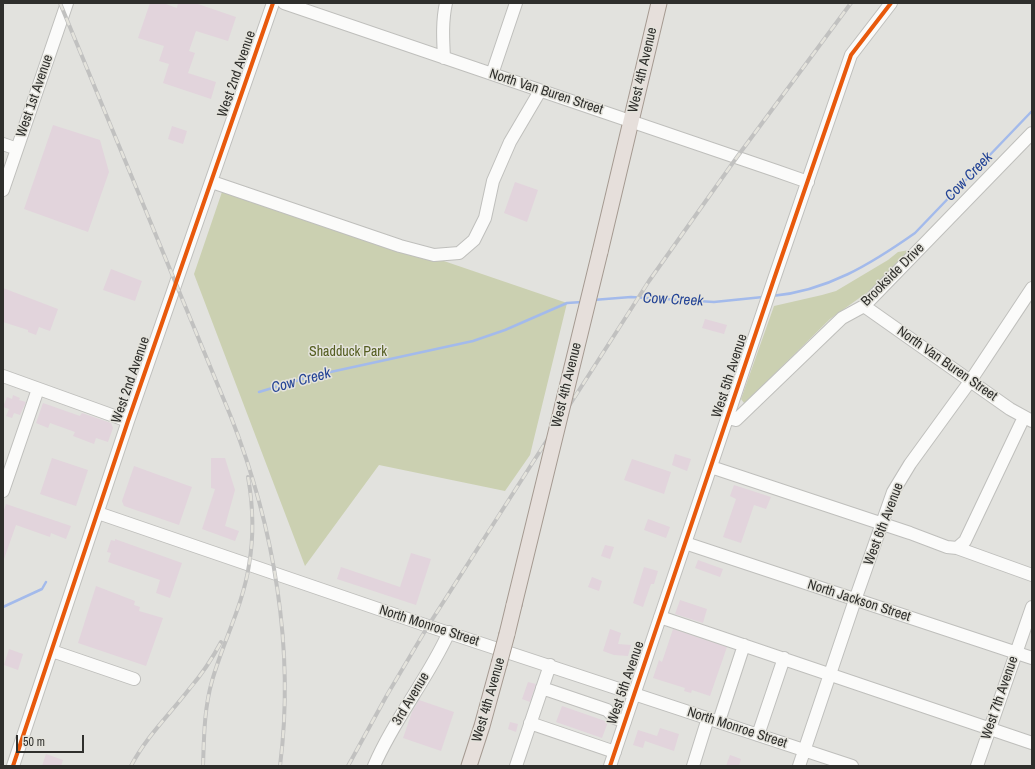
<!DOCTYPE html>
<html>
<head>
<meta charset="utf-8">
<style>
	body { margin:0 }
	#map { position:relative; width:1035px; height:769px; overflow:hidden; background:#e2e2de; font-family:"Archivo Narrow",sans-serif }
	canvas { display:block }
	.frame { position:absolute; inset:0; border:4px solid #2f2f2c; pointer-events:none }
	.scale { position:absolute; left:16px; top:735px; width:68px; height:18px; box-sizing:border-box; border:2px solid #2f2f2c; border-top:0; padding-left:5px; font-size:12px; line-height:14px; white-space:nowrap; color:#2f2f2c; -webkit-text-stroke:3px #e4e3dc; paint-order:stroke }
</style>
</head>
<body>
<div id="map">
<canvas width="1035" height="769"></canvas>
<div class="frame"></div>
<div class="scale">50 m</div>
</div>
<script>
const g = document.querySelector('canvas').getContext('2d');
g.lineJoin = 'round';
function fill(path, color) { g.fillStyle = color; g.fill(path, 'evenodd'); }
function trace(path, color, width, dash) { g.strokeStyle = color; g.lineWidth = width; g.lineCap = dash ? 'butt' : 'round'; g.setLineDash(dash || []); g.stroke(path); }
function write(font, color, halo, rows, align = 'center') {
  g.font = font + ' "Archivo Narrow",sans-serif'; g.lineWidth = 3; g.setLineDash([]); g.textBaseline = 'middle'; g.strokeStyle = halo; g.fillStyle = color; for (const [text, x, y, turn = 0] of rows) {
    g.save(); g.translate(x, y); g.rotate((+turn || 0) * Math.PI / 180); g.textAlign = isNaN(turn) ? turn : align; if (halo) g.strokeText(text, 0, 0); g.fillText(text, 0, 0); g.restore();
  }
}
const green = new Path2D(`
	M224 186 567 303 530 455 505 491 379 465 305 566 194 274Z
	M909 250 888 276 879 284 830 319 746 402 744 403 741 399 774 306 822 295 836 291 888 260 898 252Z`);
const stream = new Path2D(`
	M772 296C827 291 871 264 915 233L1032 111
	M593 300 631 297 714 302 763 297
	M259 392 312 376 473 341 505 330 567 303 582 302
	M3 607 42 589 46 582`);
const building = new Path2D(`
	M150 3H163L177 8 178 3H195L236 17 228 41 196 31 189 51 195 53 188 73 216 82 211 99 163 83 169 64 159 61 164 46 138 38Z
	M53 125 100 140 109 172 88 232 24 209Z
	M172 126 187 131 183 144 168 139Z
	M515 182 538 190 527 222 504 213Z
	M111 269 142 281 135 301 103 290Z
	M3 288 58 309 50 331 39 327 36 335 28 332V330L3 322Z
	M705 319 727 325 724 334 702 328Z
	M13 395 20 398 19 400 26 402 20 415 14 413 12 418 6 416 9 409 3 407 7 397 12 399Z
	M43 403 80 416 82 413 111 423 113 428 108 442 96 438 94 444 73 436 75 432 50 423 48 428 36 423Z
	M675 454 691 459 687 471 672 465Z
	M52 458 88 470 76 506 40 494Z
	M211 458H225L235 490 225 526 239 531 235 541 202 529 215 489 211 488Z
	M632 459 671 472 664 494 624 480Z
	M134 466 192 487 179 525 124 506 122 501 123 498Z
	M734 485 771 497 766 509 754 505 741 543 723 537 736 499 730 496Z
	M6 504 71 526 66 539 51 533 50 537 16 525 4 559H3V513Z
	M648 519 670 527 666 538 644 530Z
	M115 539 182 563 170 598 156 593 160 580 108 562 111 553 107 552 111 540 115 541Z
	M605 545 614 547 610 559 601 556Z
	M411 553 431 559 416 605 337 579 341 567 400 587Z
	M698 560 723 569 720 577 695 568Z
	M644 567 658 571 654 584H651L643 607 633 603Z
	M592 577 602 581 599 591 588 587Z
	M96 586 135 601 134 605 140 607 139 611 163 618 146 666 78 643Z
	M680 600 707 609 703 623 675 614Z
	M610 629 621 633 618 644 631 645 628 656 614 655 603 651Z
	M673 629 727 647 710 696 692 690 691 693 684 691 685 688 653 678 659 660 662 662Z
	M9 649 23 654 18 670 4 665Z
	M528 682 536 684 530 702 522 699Z
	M419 700 454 712 441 751 403 738 412 712Z
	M562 706 608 722 602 738 556 722Z
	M510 722 518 724 516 732 508 729Z
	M660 728 679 734 674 751 645 741 643 748 633 745 638 730 657 736Z
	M46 754 63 760 61 766H42Z
	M730 755 741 759 739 766H726Z`);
const minor = new Path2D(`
	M284 3C459 63 634 121 808 182
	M444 58C443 39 442 21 446 3
	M492 74 516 3
	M3 144 17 149
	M212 182 400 246 434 255 459 253 474 240 485 218 493 181 510 142 540 91
	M3 190 67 3
	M864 306 1010 409 1032 421
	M3 376 128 421
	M728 418 736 420 842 318 864 306 1032 133
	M711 467 910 533 947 547 957 548 965 541 1024 417
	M3 491 38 389
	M98 513 428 626 852 766
	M685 543 1032 658
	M957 548 1032 575
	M660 617 1032 743
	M52 651 134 679
	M542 688 607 710 615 718 625 722
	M719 721 744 645
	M530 723 615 752
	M758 735 784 658
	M13 766 128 421 273 3
	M374 766C394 719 428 679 449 632
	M516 766 550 665
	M610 766 774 279 851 55 891 3
	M693 766 708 718
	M799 766 855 600 893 492 910 464 971 380 1032 288
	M977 766 1032 607`);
const major = new Path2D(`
	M600 252 659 3
	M507 634 514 605
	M469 766 482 726 499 664`);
const rail = new Path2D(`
	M60 3 231 417C274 526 295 649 280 766
	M131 766C146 737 170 714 190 688 202 674 212 659 221 642
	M203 766C204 738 204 709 212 681 223 642 243 605 249 565 254 536 253 505 248 477
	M348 766 387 695 428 626 649 281 737 157 851 3`);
const majorBridge = new Path2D(`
	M514 605 600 252
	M499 664 507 634`);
const cycleway = new Path2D(`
	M13 766 128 421 273 3
	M610 766 774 279 851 55 891 3`);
const streetNames = [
	["West 4th Avenue",643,70,-77],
	["West 2nd Avenue",237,74,-71],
	["North Van Buren Street",546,92,18],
	["West 1st Avenue",35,96,-71],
	["Brookside Drive",893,275,-45],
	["North Van Buren Street",947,364,35],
	["West 5th Avenue",730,376,-72],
	["West 2nd Avenue",131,380,-71],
	["West 4th Avenue",567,385,-76],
	["West 6th Avenue",884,524,-69],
	["North Jackson Street",859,601,18],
	["North Monroe Street",429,626,18],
	["West 5th Avenue",626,683,-71],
	["West 7th Avenue",1000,698,-71],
	["3rd Avenue",411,699,-59],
	["West 4th Avenue",489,700,-74],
	["North Monroe Street",737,728,18]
];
const parkNames = [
	["Shadduck Park",348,352]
];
const waterNames = [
	["Cow Creek",969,177,-46],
	["Cow Creek",673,300,3],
	["Cow Creek",301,381,-15]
];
fill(green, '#cbd0b1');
trace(stream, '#a3baeb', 2.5);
fill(building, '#e2d4dc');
trace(minor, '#bfbfbc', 14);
trace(major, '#a59a91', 17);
trace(minor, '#fbfbfa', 12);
trace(major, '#e6dfdb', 15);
trace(rail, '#c1c1c0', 4);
trace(rail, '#e4e3dc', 2.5, [8]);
trace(majorBridge, '#a59a91', 17, []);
trace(majorBridge, '#e6dfdb', 15);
trace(cycleway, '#e8590c', 4);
write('14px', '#2f2f2c', '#e4e3dc', streetNames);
write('14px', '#545d20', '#e4e3dc', parkNames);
write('italic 15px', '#244496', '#e4e3dc', waterNames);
</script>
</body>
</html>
